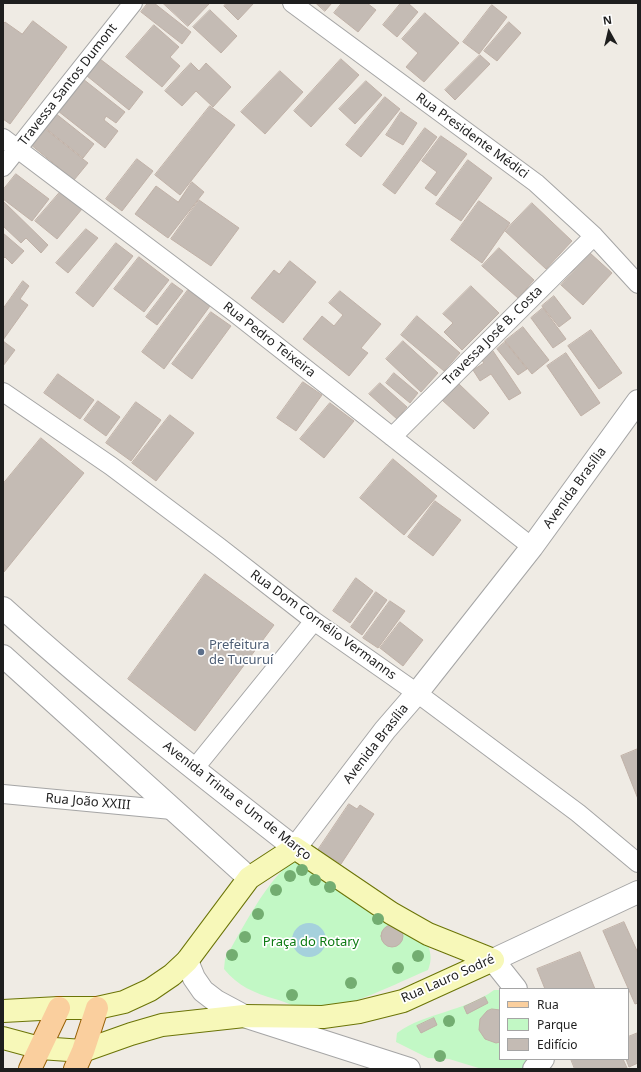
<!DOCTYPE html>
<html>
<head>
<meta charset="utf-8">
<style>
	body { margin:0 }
	#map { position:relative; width:641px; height:1072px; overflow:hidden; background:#efebe4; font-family:"Noto Sans",sans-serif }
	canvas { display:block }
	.frame { position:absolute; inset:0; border:4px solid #1e1e1e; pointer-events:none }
	.legend { position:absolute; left:499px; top:988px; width:130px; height:72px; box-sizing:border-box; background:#fff; border:1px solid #a5a5a5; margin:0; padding:5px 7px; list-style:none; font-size:12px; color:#1e1e1e }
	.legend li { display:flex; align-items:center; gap:8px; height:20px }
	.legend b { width:20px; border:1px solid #a5a5a5 }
	.north { position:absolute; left:589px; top:12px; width:40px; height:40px; -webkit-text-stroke:3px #fff; paint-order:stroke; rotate:352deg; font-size:11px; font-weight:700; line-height:16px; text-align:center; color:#1e1e1e }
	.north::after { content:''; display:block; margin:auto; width:14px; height:18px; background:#1e1e1e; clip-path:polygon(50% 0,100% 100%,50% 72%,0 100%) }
</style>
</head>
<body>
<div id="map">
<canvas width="641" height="1072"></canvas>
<div class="frame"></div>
<ul class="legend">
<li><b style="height:5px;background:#facf9e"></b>Rua</li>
<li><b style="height:11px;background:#c2f8c5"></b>Parque</li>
<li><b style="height:11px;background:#c4bbb4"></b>Edifício</li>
</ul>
<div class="north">N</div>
</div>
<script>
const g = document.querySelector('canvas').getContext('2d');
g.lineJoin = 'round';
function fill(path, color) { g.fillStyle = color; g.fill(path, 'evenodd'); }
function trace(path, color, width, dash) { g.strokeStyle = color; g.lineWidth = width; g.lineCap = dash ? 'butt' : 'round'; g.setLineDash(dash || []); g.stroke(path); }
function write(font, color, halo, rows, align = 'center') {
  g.font = font + ' "Noto Sans",sans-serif'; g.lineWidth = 3.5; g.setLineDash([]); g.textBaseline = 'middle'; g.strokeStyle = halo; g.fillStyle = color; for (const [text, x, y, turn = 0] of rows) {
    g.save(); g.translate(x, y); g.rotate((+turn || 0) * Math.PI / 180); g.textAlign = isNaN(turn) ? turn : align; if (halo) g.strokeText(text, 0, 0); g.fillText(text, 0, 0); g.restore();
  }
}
const park = new Path2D(`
	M300 859 428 945C431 954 432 960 428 970 399 982 339 1013 310 1010 299 1009 286 1002 275 999 254 993 238 986 224 969L225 959C240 934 273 866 300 859Z
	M494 990H500V1059H537L526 1069H482L449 1059 428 1058 396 1042 397 1033C426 1012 464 1012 494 990Z`);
const water = new Path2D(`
	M292 940a17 17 0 1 1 34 0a17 17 0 1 1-34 0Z`);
const building = new Path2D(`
	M148 3H154L191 32 182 44 141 12Z
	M163 3H208L209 4 188 26Z
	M227 3H254L238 20 224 6Z
	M316 3H332L325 11Z
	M342 3H367L376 10 358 32 334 13Z
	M401 3H408L418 12 397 37 383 25Z
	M492 5 507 17 479 54 463 42Z
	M210 10 237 36 221 53 193 27Z
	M425 13 459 43 424 82 406 67 418 53 402 39Z
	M33 21 67 47 10 124 3 119V24L5 22 22 34Z
	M509 22 521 33 497 61 484 51Z
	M154 25 179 47 170 57 180 66 162 87 126 57Z
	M480 55 490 64 455 100 445 90Z
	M100 59 143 92 129 110 87 76Z
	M341 59 359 75 311 127 294 111Z
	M191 63 199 71 206 63 231 87 213 107 196 91 182 106 165 91Z
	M280 71 303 92 265 134 241 112Z
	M83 79 125 112 116 123 106 116 104 120 118 131 105 148 58 111Z
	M366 81 382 95 355 124 339 109Z
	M385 97 400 109 361 157 346 145Z
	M210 106 235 125 180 195 155 175Z
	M401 112 417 123 403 145 386 135Z
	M55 113 94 144 83 158 44 127Z
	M44 128 88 163 74 180 30 144Z
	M425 128 437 137 395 194 383 185Z
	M441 136 467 154 436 196 425 188 437 172 422 161Z
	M137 159 153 171 122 211 106 199Z
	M468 160 492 178 461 221 436 204Z
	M16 174 49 199 32 221 3 199V190Z
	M192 182 204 192 168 238 135 214 156 186 178 202Z
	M61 191 82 209 57 239 35 221Z
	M199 200 239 228 211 266 171 239Z
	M3 201 48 245 41 253 26 238 21 243 3 226Z
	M479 201 510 223 482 263 451 240Z
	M532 203 572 241 546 269 505 231Z
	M86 229 98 238 68 273 56 263Z
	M3 233 24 251 12 264 5 257 3 259Z
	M116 243 133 256 93 307 76 293Z
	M499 248 534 280 518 298 482 266Z
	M590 253 612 273 583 305 561 285Z
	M139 257 169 280 144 312 114 289Z
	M290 261 316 282 283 323 251 298 274 270 279 274Z
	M23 281 29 286 20 299 28 305 3 340V309Z
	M172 283 183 291 157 325 146 317Z
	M471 286 499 313 462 350 444 332 453 323 443 314Z
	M188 290 210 306 164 369 142 352Z
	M340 291 381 324 361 348 368 353 349 376 303 339 322 316 334 326 343 315 329 303Z
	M554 296 571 318 559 327 542 306Z
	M543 308 566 339 553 348 531 318Z
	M211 312 231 326 192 379 172 364Z
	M417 316 460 353 444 371 401 335Z
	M523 327 549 360 532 374 505 341Z
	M591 330 622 373 599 389 568 346Z
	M3 341 15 350 3 366Z
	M403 341 438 373 421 392 386 359Z
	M505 342 527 369 518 375 497 349Z
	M493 351 521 393 509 400 491 374 480 381 473 370 484 363 481 359Z
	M566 353 600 403 581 416 547 366Z
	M394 373 418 393 410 403 386 383Z
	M58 374 94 400 80 419 44 393Z
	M303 382 322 395 296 431 277 418Z
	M380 383 407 407 397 419 369 394Z
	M458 383 489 413 474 429 442 400Z
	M98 401 120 417 106 436 84 420Z
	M136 402 161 420 131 461 106 443Z
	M330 403 354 421 324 458 300 439Z
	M170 415 194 433 156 481 132 463Z
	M41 438 84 473 4 572 3 484Z
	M393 459 437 496 404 535 360 498Z
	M435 501 461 520 433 556 408 537Z
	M205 574 274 625 195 731 128 679Z
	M356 578 373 591 350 623 333 611Z
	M376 592 387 600 362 635 351 627Z
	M390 601 405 611 378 648 363 638Z
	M400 622 423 640 403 666 380 648Z
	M638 749V799L621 756Z
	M349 804 357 809 360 805 374 814 341 864 318 850Z
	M624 922 638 953V1003L635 1004 603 931Z
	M381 936a11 11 0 1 1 22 0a11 11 0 1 1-22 0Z
	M580 952 595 989H545L537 969Z
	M485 997 488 1003 467 1014 464 1007Z
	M492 1009 500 1010V1042L496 1043 485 1039 479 1030 480 1019 487 1011Z
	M434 1018 437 1025 421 1033 417 1026Z
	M638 1033V1063L629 1067 626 1059H628V1037Z
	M571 1059H623L627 1068 575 1069Z`);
const minor = new Path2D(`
	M292 3 536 183 594 236 638 284
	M3 138 235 313 532 547
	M3 167 133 3
	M3 392 111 466 219 547 314 621 417 693 578 813 638 863
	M392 437 594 236
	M194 769 314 621
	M3 794 172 810`);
const tertiary = new Path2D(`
	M3 608C97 693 196 771 295 848L385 730 417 693 532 547 638 401
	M3 656 249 878
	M187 961 194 978 203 991 216 1001 244 1016 409 1069
	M516 989 493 960 638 892
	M534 1069 543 1059`);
const secondary = new Path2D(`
	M3 1011 59 1008H97L124 1002 150 990 172 975 187 961 249 878 295 848 391 913 428 934 493 960
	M3 1038 40 1048 83 1051 131 1034 162 1025 244 1016 323 1017 359 1012 403 1001 493 960`);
const primary = new Path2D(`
	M30 1069 59 1008
	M75 1069 83 1051 97 1008`);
const trees = [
	[302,870],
	[290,876],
	[315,880],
	[330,887],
	[276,890],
	[258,914],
	[378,919],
	[245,937],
	[232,955],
	[418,956],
	[398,968],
	[351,983],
	[292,995],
	[449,1021],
	[440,1056]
];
const markers = [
	[201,652,4,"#5c6f8a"]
];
const streetNames = [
	["Travessa Santos Dumont",68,85,-52],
	["Rua Presidente Médici",472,136,36],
	["Travessa José B. Costa",493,336,-45],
	["Rua Pedro Teixeira",269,340,38],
	["Avenida Brasília",575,488,-54],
	["Rua Dom Cornélio Vermanns",323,625,36],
	["Avenida Brasília",376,744,-52],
	["Avenida Trinta e Um de Março",237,801,38],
	["Rua João XXIII",88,802,5],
	["Rua Lauro Sodré",448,979,-24]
];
const serviceNames = [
	["Prefeitura",209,645],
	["de Tucuruí",209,660]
];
const parkNames = [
	["Praça do Rotary",311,942]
];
fill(park, '#c2f8c5');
fill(water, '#a5d1dc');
fill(building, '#c4bbb4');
trace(building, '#c0b1a7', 1);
trace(minor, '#a5a5a5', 20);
trace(tertiary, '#a5a5a5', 24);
trace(secondary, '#6b7407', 24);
trace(primary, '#966003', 24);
trace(minor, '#fff', 18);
trace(tertiary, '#fff', 22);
trace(secondary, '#f7f8b9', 22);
trace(primary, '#facf9e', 22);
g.fillStyle = '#73ad71';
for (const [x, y] of trees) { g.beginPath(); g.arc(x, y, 6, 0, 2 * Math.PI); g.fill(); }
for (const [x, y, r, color] of markers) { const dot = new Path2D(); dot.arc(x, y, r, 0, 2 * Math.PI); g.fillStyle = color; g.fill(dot); trace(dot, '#fff', 1.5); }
write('13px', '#1e1e1e', '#fff', streetNames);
write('13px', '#4e5e75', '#fff', serviceNames, 'left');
write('13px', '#0d7b13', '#fff', parkNames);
</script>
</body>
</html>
